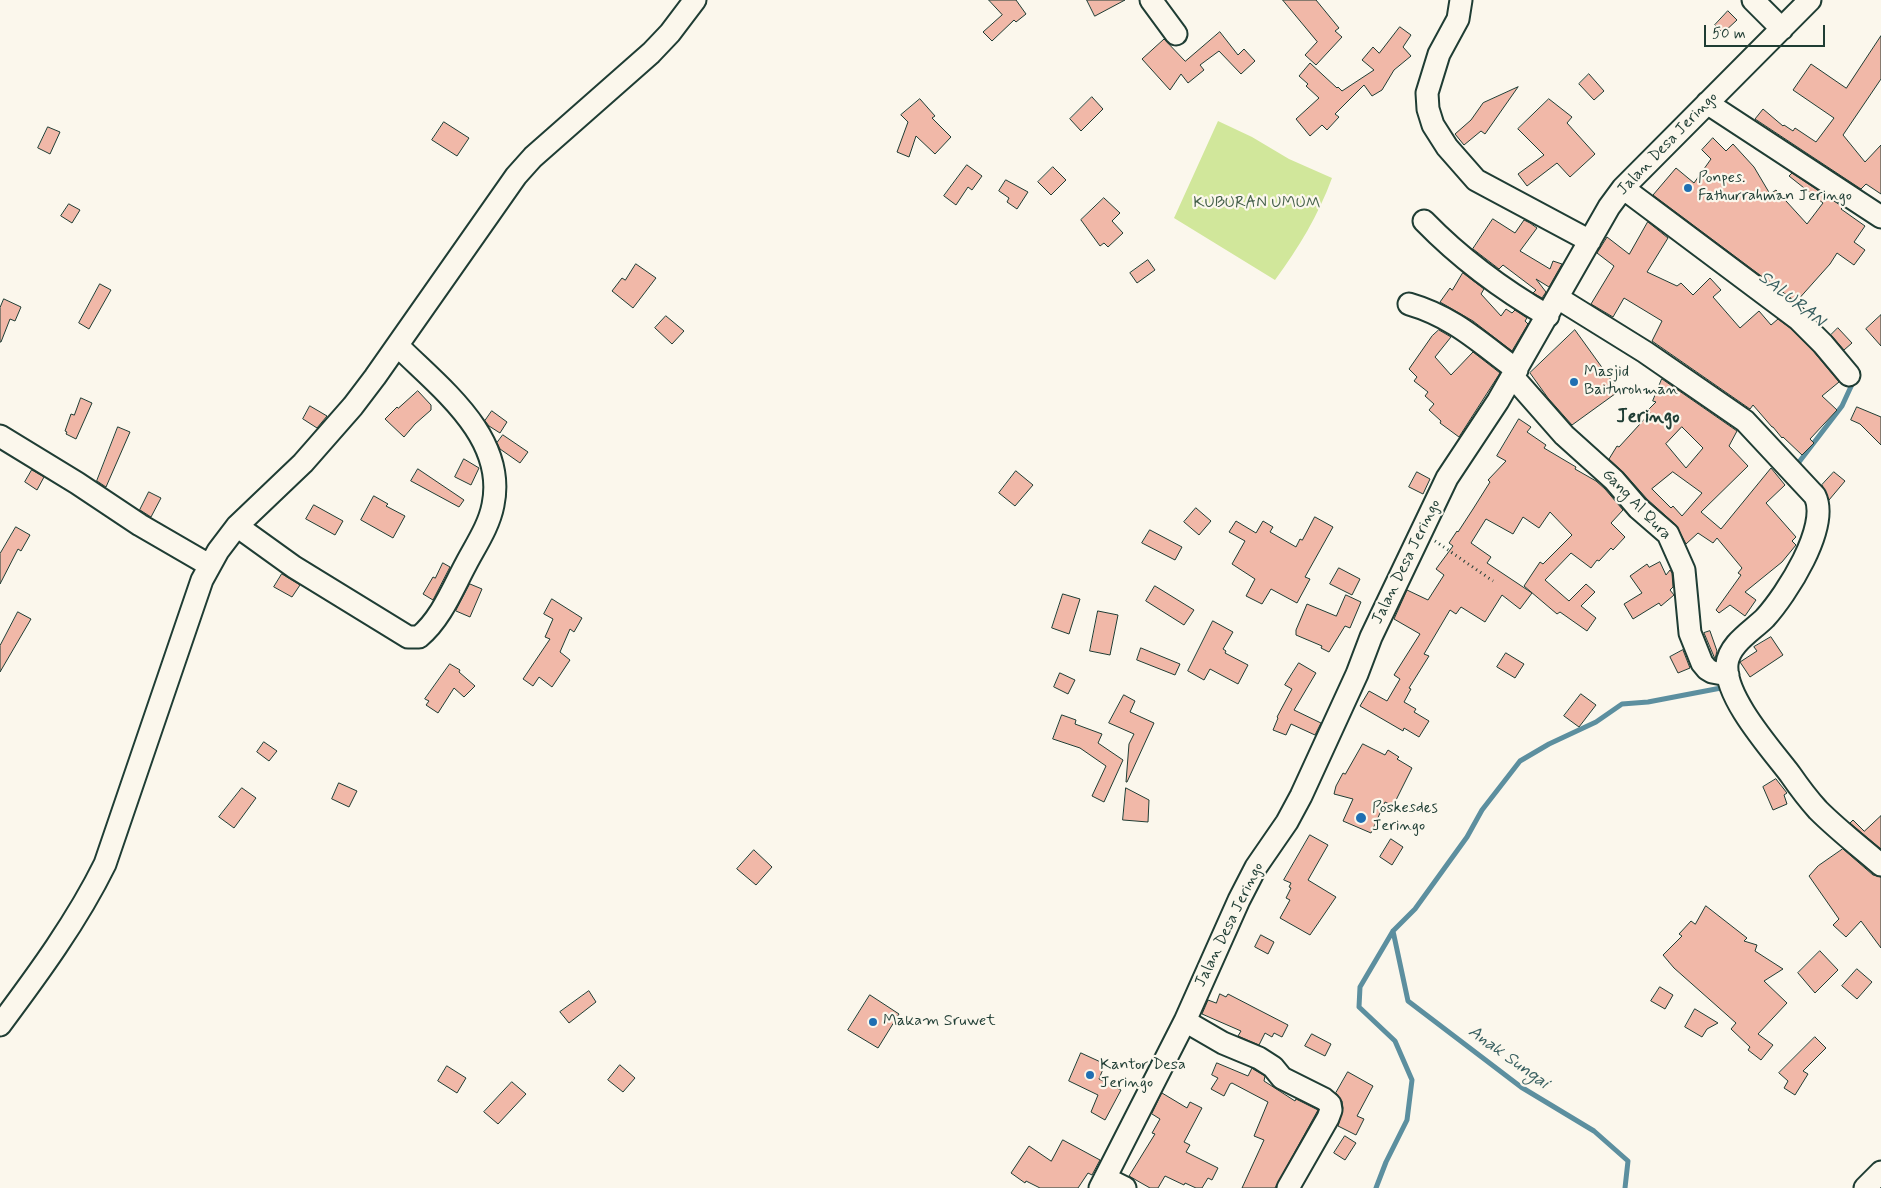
<!DOCTYPE html>
<html>
<head>
<meta charset="utf-8">
<style>
	body { margin:0 }
	#map { position:relative; width:1881px; height:1188px; overflow:hidden; background:#fbf7ec; font-family:Mynerve,sans-serif }
	canvas { display:block }
	.scale { position:absolute; left:1704px; top:25px; width:121px; height:22px; box-sizing:border-box; border:2px solid #1f3d34; border-top:0; padding-left:6px; font-size:15px; line-height:18px; white-space:nowrap; color:#1f3d34; -webkit-text-stroke:4px #fbf7ec; paint-order:stroke }
</style>
</head>
<body>
<div id="map">
<canvas width="1881" height="1188"></canvas>
<div class="scale">50 m</div>
</div>
<script>
const g = document.querySelector('canvas').getContext('2d');
g.lineJoin = 'round';
function fill(path, color) { g.fillStyle = color; g.fill(path, 'evenodd'); }
function trace(path, color, width, dash) { g.strokeStyle = color; g.lineWidth = width; g.lineCap = dash ? 'butt' : 'round'; g.setLineDash(dash || []); g.stroke(path); }
function write(font, color, halo, rows, align = 'center') {
  g.font = font + ' Mynerve,sans-serif'; g.lineWidth = 4.5; g.setLineDash([]); g.textBaseline = 'middle'; g.strokeStyle = halo; g.fillStyle = color; for (const [text, x, y, turn = 0] of rows) {
    g.save(); g.translate(x, y); g.rotate((+turn || 0) * Math.PI / 180); g.textAlign = isNaN(turn) ? turn : align; if (halo) g.strokeText(text, 0, 0); g.fillText(text, 0, 0); g.restore();
  }
}
const green = new Path2D(`
	M1218 121 1252 137 1289 159 1332 178C1318 216 1299 247 1275 280L1174 218Z`);
const stream = new Path2D(`
	M1796 466 1842 406 1854 380
	M1393 931 1408 1001 1521 1087 1594 1131 1628 1161 1625 1188
	M1376 1188 1386 1162 1407 1120 1412 1080 1395 1041 1359 1007 1360 987 1393 931 1415 909 1467 837 1482 810 1520 761 1549 744 1596 722 1622 704 1648 702 1721 688`);
const building = new Path2D(`
	M989 0H1016L1026 14 1016 22 1014 20 992 41 983 32 1002 15Z
	M1087 0H1125L1095 16Z
	M1283 0H1316L1339 28 1335 31 1342 37 1316 65 1305 55 1317 42Z
	M1728 11 1737 20 1723 33 1715 25Z
	M1400 27 1411 35 1403 47 1411 56 1394 70 1382 90 1372 96 1364 85 1335 114 1339 117 1327 130 1322 125 1310 136 1296 119 1319 98 1306 86 1308 84 1299 76 1310 63 1337 88 1338 87 1342 91 1374 70 1362 60 1373 47 1379 53Z
	M1220 32 1238 55 1244 49 1255 61 1241 74 1219 51 1200 65 1204 70 1188 83 1181 74 1170 90 1142 59 1164 39 1185 61Z
	M1881 36V79L1843 135 1865 162 1881 145V194L1866 184 1861 189 1755 119 1763 109 1783 126 1784 125 1793 131 1795 128 1816 142 1834 118 1793 90 1811 64 1846 88Z
	M1589 74 1604 91 1594 100 1579 84Z
	M1518 87 1485 134 1481 131 1464 145 1455 134 1471 120 1483 103Z
	M1092 97 1103 109 1081 131 1070 119Z
	M920 99 935 116 932 118 951 137 935 154 916 136 909 157 897 152 908 122 901 115Z
	M1549 99 1572 117 1567 123 1595 154 1570 177 1557 163 1527 186 1518 174 1544 155 1518 129Z
	M444 122 469 138 457 156 432 140Z
	M48 127 60 132 50 154 38 148Z
	M1713 138 1726 151 1733 144 1754 167 1770 194 1776 190 1807 224 1823 203 1789 176 1792 173 1843 207 1841 209 1865 226 1854 242 1865 250 1854 265 1837 253 1830 264 1796 302 1653 195 1676 168 1694 183 1711 159 1702 150Z
	M967 165 982 176 972 190 968 187 956 205 944 196Z
	M1053 167 1066 180 1051 195 1038 182Z
	M1006 180 1028 192 1017 209 1007 202 1009 198 999 191Z
	M1104 198 1120 213 1112 221 1123 233 1108 247 1104 243 1100 246 1081 220Z
	M69 204 80 210 72 223 61 216Z
	M1493 219 1515 233 1524 220 1530 223 1537 228 1520 251 1550 269 1553 261 1562 264 1549 287 1536 279 1546 292 1542 298 1533 293 1536 290 1503 265 1499 269 1473 249Z
	M1648 222 1668 238 1647 272 1677 286 1681 283 1693 295 1710 278 1721 290 1713 297 1740 328 1759 311 1771 325 1778 319 1790 328 1814 352 1839 382 1822 396 1837 410 1810 439 1814 443 1802 455 1783 437 1782 438 1773 427H1772L1753 405 1750 409 1652 341 1662 321 1624 298 1613 317 1591 304 1614 266 1597 253 1607 237 1629 254Z
	M1148 260 1155 270 1137 283 1130 273Z
	M636 264 656 278 633 308 612 291 622 278 625 280Z
	M1463 273 1484 289 1481 294 1501 316 1506 309 1512 313 1515 310 1527 318 1525 321 1528 324 1512 351 1473 321 1440 302 1450 288 1452 290Z
	M100 284 111 290 89 329 79 323Z
	M4 299 21 307 15 321 10 319 1 342H0V308Z
	M1881 315V346L1866 329Z
	M666 316 684 331 672 344 655 328Z
	M1838 328 1852 343 1844 350 1831 335Z
	M1439 330 1451 337 1435 357 1451 375 1473 352 1500 373 1459 437 1440 423 1441 421 1429 410 1434 404 1425 396 1428 392 1414 381 1417 377 1409 369 1432 336Z
	M1575 330 1619 391 1572 425 1548 398 1530 373Z
	M1662 379 1737 431 1729 446 1748 466 1701 512 1721 529 1771 468 1785 485 1766 503 1796 537 1792 541 1796 545 1782 562 1745 592 1756 600 1745 616 1730 605 1719 613 1716 610 1741 575 1738 573 1742 568 1717 538 1713 543 1698 533 1686 544 1676 525 1647 499 1623 472 1609 459 1617 446 1619 447 1650 413 1648 410 1656 402 1653 401ZM1682 427 1703 448 1686 468 1666 444ZM1673 472 1702 493 1682 516 1673 506 1671 508 1652 489Z
	M418 391 431 405V410L415 424 404 437 385 419 397 407 398 408Z
	M81 398 92 403 76 439 66 434 67 432 65 431 71 414 74 415Z
	M310 406 327 416 317 428 303 419Z
	M1857 407 1881 417V445L1860 424 1851 420Z
	M492 411 507 422 500 433 489 426 485 421Z
	M1519 419 1531 427 1527 432 1546 445 1544 448 1576 467 1575 469 1596 481 1605 489 1623 510 1611 523 1625 537 1613 550 1611 548 1599 561 1597 560 1591 568 1571 553 1545 580 1569 601 1586 584 1595 592 1581 606 1596 618 1587 631 1560 612 1557 614 1524 586 1540 562 1543 564 1572 535 1550 512 1539 528 1523 517 1513 534 1486 519 1471 543 1491 557 1487 563 1532 593 1520 609 1502 595 1485 622 1461 607 1456 614 1450 610 1424 654 1429 656 1409 688 1411 689 1404 702 1416 709 1414 712 1429 721 1419 737 1404 728 1403 731 1360 706 1369 691 1387 701 1400 679 1394 675 1420 634 1394 619 1407 590 1428 600 1444 575 1436 569 1453 546 1449 543 1457 531 1458 532 1473 509 1490 482 1488 480 1506 461 1497 456Z
	M118 427 130 432 106 487 97 481Z
	M503 435 528 452 520 463 500 449 497 443Z
	M464 459 479 468 471 485 455 477Z
	M418 469 464 500 459 507 411 481Z
	M32 470 44 477 37 490 25 482Z
	M1016 471 1033 485 1015 506 999 493Z
	M1417 472 1430 479 1423 494 1409 487Z
	M1834 472 1845 481 1829 500 1822 485Z
	M149 492 161 498 151 517 140 510Z
	M374 496 388 504 386 506 405 516 393 538 361 520Z
	M314 505 343 521 335 535 306 519Z
	M1196 508 1211 521 1199 535 1184 522Z
	M1315 517 1333 527 1305 577 1310 579 1297 603 1271 589 1262 604 1246 596 1255 579 1232 564 1245 541 1229 532 1236 521 1256 533 1263 521 1273 527 1270 532 1296 547 1300 539 1302 540Z
	M16 527 30 535 21 551 18 549 0 584V554Z
	M1150 530 1182 547 1175 560 1142 543Z
	M1660 562 1666 575 1670 570 1672 573 1673 587 1670 590 1674 595 1661 606 1659 603 1633 619 1624 604 1642 593 1630 576 1647 564 1649 567Z
	M443 563 450 567 433 600 423 594 433 577 435 578Z
	M1339 568 1360 579 1352 595 1330 584Z
	M282 574 300 585 292 597 274 587Z
	M470 584 482 589 470 617 456 611Z
	M1155 586 1194 610 1184 625 1146 601Z
	M1063 594 1080 599 1069 634 1052 628Z
	M1346 595 1361 602 1350 628 1345 626 1329 652 1321 648 1322 646 1296 635V630L1307 604 1336 616Z
	M552 599 582 618 574 632 570 629 560 652 570 660 552 687 539 677 533 686 523 679 550 639 545 637 553 619 544 614Z
	M1098 611 1118 615 1110 655 1090 651Z
	M18 612 31 619 0 672V646Z
	M1213 621 1233 632 1223 649 1226 651 1225 653 1248 665 1238 684 1210 669 1204 680 1188 671Z
	M1710 631 1717 651 1715 659 1704 633Z
	M1771 637 1783 655 1750 677 1740 662 1757 651 1754 647Z
	M1141 648 1180 664 1175 675 1137 660Z
	M1683 650 1690 668 1678 673 1670 657Z
	M1506 653 1524 664 1515 678 1497 667Z
	M1299 663 1316 673 1294 710 1321 723 1315 735 1291 724 1286 735 1273 730 1278 718 1277 717 1292 689 1285 685Z
	M450 664 460 670 459 672 475 686 464 697 454 688 438 713 426 705 429 701 425 699Z
	M1060 673 1075 680 1068 694 1054 687Z
	M1581 694 1596 705 1579 727 1564 716Z
	M1124 695 1135 701 1130 712 1154 723 1127 782H1126L1129 744 1134 734 1109 723Z
	M1062 715 1076 720 1075 724 1102 734 1098 743 1123 760 1104 802 1092 796 1106 766 1080 748 1053 739Z
	M264 742 277 751 269 761 257 752Z
	M1363 744 1385 755 1388 750 1399 757 1397 759 1412 768 1393 806 1385 802 1371 833 1343 821 1353 799 1334 794 1336 786 1343 773 1345 774Z
	M1776 779 1787 793 1784 795 1787 804 1773 810 1763 787Z
	M339 783 357 791 349 807 332 799Z
	M242 788 256 798 234 828 219 817Z
	M1126 788 1149 800 1148 822 1123 820Z
	M1881 816V849L1850 823 1853 820 1864 831Z
	M1310 835 1328 845 1308 880 1336 897 1310 935 1280 918 1290 900 1286 898 1291 888 1289 887 1291 883 1284 880Z
	M1391 839 1403 847 1392 865 1380 857Z
	M1843 849 1873 875 1881 877V948L1861 921 1846 937 1833 925 1839 919 1809 876 1818 866Z
	M754 850 772 867 756 885 737 869Z
	M1706 906 1747 938 1744 941 1757 945 1755 951 1783 969 1764 981 1787 1003 1758 1034 1773 1045 1761 1060 1748 1050 1750 1047 1731 1029 1736 1023 1674 968 1663 955 1682 936 1679 934 1691 921 1695 924Z
	M1261 935 1274 942 1268 954 1255 947Z
	M1820 951 1838 970 1815 993 1798 973Z
	M1857 969 1872 982 1857 999 1842 986Z
	M1660 987 1673 995 1665 1009 1651 1001Z
	M589 991 596 1002 569 1023 560 1012Z
	M1220 994 1226 997 1228 994 1288 1025 1282 1037 1274 1033 1272 1037 1265 1033 1259 1045 1238 1036 1241 1031 1202 1014 1208 1000 1216 1003Z
	M870 995 899 1014 878 1048 848 1030Z
	M1695 1009 1718 1023 1707 1029 1702 1037 1685 1027Z
	M1312 1034 1331 1044 1325 1056 1305 1046Z
	M1815 1037 1826 1048 1803 1071 1808 1074 1795 1095 1784 1088 1788 1081 1779 1073Z
	M1081 1053 1105 1064 1099 1079 1121 1090 1105 1120 1091 1112 1098 1095 1069 1081Z
	M1217 1063 1248 1076 1252 1068 1253 1069 1265 1076 1264 1081 1295 1101 1296 1099 1318 1110 1275 1188H1242L1264 1140 1254 1136 1268 1102 1232 1083 1230 1084 1224 1096 1211 1089 1218 1078 1212 1075Z
	M620 1065 635 1078 623 1092 608 1080Z
	M447 1066 466 1078 457 1093 438 1081Z
	M1348 1072 1373 1086 1357 1116 1364 1119 1356 1135 1338 1126 1343 1108 1342 1101 1336 1093Z
	M512 1082 526 1094 498 1124 484 1112Z
	M1162 1093 1187 1108 1190 1102 1202 1108 1184 1142 1190 1145 1186 1152 1218 1168 1212 1180 1208 1178 1202 1188H1196L1185 1183 1184 1185 1165 1176 1158 1188H1150L1129 1176 1155 1134 1152 1133 1160 1119 1152 1114Z
	M1345 1136 1356 1143 1345 1160 1334 1153Z
	M1063 1140 1100 1160 1092 1175 1088 1173 1078 1188H1040L1026 1181 1025 1183 1011 1173 1029 1146 1051 1161Z`);
const path = new Path2D(`
	M1435 541 1493 581`);
const minor = new Path2D(`
	M1151 0 1176 34
	M1461 0 1458 19 1439 54 1427 93 1428 109 1433 125 1447 147 1476 180 1590 241
	M1753 0 1782 29
	M1707 103 1881 217
	M1623 188 1798 319 1823 344 1849 375
	M1424 221C1460 258 1503 290 1548 316
	M1558 298 1645 352 1745 421 1815 496C1830 527 1786 595 1765 618 1752 631 1729 644 1727 664 1724 697 1771 749 1790 774 1799 787 1808 799 1818 810 1838 830 1860 847 1881 865
	M1409 304C1454 317 1480 343 1517 370
	M1513 377 1564 435 1614 480 1638 508 1668 534 1684 570 1690 633 1702 663 1707 669 1712 672 1728 675
	M0 436 77 483 140 525 209 565
	M237 526 294 567 408 637H419C441 619 453 588 466 564 476 545 489 526 493 505 507 437 440 388 398 346
	M1185 1021 1223 1043 1259 1058 1273 1067 1282 1078 1324 1099 1330 1104 1331 1110 1328 1118 1288 1188
	M0 1025C38 974 77 921 105 864L202 580 218 551 237 526 303 463 353 406 375 377 516 176 533 157 651 53 670 33 695 0
	M1105 1178 1125 1188
	M1100 1188 1185 1021 1239 900 1256 867 1287 822 1301 796 1357 674 1371 637 1447 478 1498 401 1609 207 1623 188 1810 0
	M1865 1188 1881 1172`);
const markers = [
	[1688,188,5,"#1f6fb2"],
	[1574,382,5,"#1f6fb2"],
	[1361,818,6,"#1f6fb2"],
	[873,1022,5,"#1f6fb2"],
	[1090,1075,5,"#1f6fb2"]
];
const streetNames = [
	["Jalan Desa Jeringo",1668,144,-46],
	["Gang Al Qura",1636,505,46],
	["Jalan Desa Jeringo",1407,562,-64],
	["Jalan Desa Jeringo",1230,925,-64]
];
const poiNames = [
	["Ponpes.",1698,179],
	["Fathurrahman Jeringo",1698,197],
	["Masjid",1584,373],
	["Baiturohman",1584,391],
	["Poskesdes",1372,809],
	["Jeringo",1372,827],
	["Makam Sruwet",883,1022],
	["Kantor Desa",1100,1066],
	["Jeringo",1100,1084]
];
const parkNames = [
	["KUBURAN UMUM",1257,204]
];
const waterNames = [
	["SALURAN",1791,300,38],
	["Anak Sungai",1508,1058,36]
];
const quarterNames = [
	["Jeringo",1648,418]
];
fill(green, '#d1e79b');
trace(stream, '#5c8f9f', 5);
fill(building, '#f1b8a8');
trace(building, '#1f3d34', 1);
trace(minor, '#1f3d34', 25);
trace(path, '#1f3d34', 3, [1, 4]);
trace(minor, '#fbf7ec', 21);
for (const [x, y, r, color] of markers) { const dot = new Path2D(); dot.arc(x, y, r, 0, 2 * Math.PI); g.fillStyle = color; g.fill(dot); trace(dot, '#fbf7ec', 2); }
write('16px', '#1f3d34', '#fbf7ec', streetNames);
write('16px', '#1f3d34', '#fbf7ec', poiNames, 'left');
write('16px', '#435f49', '#fbf7ec', parkNames);
write('italic 18px', '#385f60', '#fbf7ec', waterNames);
write('bold 19px', '#1f3d34', '#fbf7ec', quarterNames);
</script>
</body>
</html>
